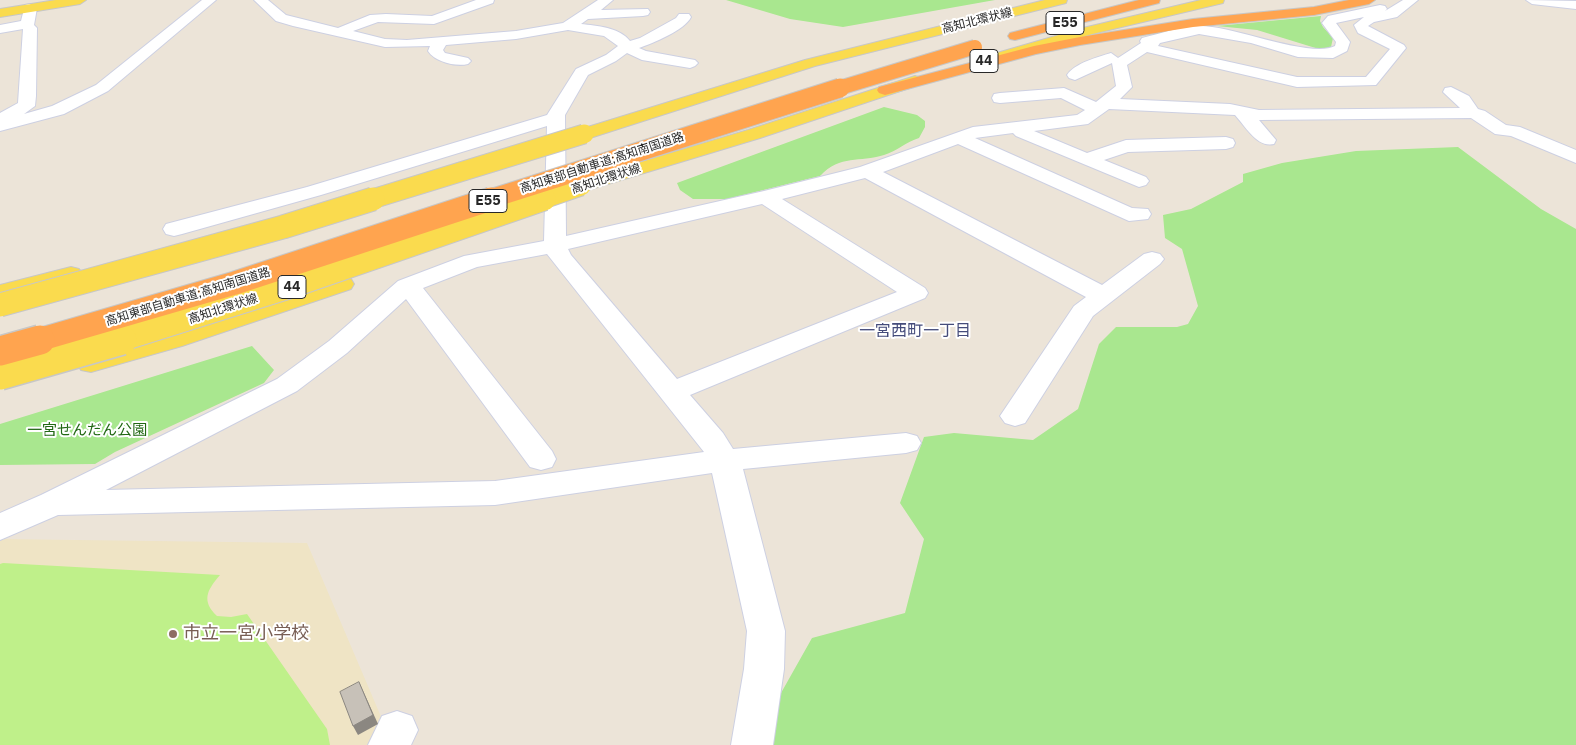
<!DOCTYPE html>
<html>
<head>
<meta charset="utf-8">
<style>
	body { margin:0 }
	canvas { display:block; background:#ece4d8 }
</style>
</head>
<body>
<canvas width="1576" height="745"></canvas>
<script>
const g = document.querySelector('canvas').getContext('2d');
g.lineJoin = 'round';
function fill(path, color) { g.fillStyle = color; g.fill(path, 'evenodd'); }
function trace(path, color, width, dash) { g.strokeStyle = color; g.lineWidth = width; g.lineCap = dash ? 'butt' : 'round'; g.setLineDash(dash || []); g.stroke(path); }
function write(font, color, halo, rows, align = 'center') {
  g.font = font + ' "IBM Plex Sans","Noto Sans JP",sans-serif'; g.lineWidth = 4; g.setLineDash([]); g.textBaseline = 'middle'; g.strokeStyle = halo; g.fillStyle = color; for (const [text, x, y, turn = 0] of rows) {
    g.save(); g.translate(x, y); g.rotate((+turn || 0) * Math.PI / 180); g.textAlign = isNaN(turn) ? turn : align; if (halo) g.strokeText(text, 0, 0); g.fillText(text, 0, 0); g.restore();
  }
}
const education = new Path2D(`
	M0 539 307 543 385 726 371 745H0Z`);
const green = new Path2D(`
	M726 0H995L843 27 790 19Z
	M1321 16 1320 21 1323 27 1333 38 1331 47 1322 50 1257 30 1217 26Z
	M884 107 917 115 925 121V127L919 138C906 142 897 151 884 155 859 163 841 154 820 176L727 199H693L680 190 677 183Z
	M1458 147 1541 209 1576 229V745H774L772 709 812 638 905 613 924 539 900 503 924 437 954 433 1033 440 1078 409 1099 344 1116 327H1177L1188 324 1198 306 1182 249 1165 238 1163 215 1191 209 1243 182V174L1282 163 1356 151Z
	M252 346 274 370 264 383 115 452 95 464 0 465V424Z`);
const pitch = new Path2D(`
	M3 563 220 575C207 590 201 601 217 616L231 617 247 614 327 729 330 745H0V564Z`);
const minor = new Path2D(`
	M202 0H216L108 91 64 114 0 131V113L18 103 23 29 0 33V25L21 21 25 5 30 4 37 8 34 25 37 28 36 96 35 106 24 114 52 106 96 85Z
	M254 0H268L286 15 338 28 370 15 386 14 432 16 476 0H494L493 3 434 24 378 22 353 31 385 39 407 40 516 31 563 23 598 0H613L601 10 648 9 650 12 648 15 643 16 588 19 581 24C597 26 619 27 630 41L640 38 676 18 679 14H689L691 17C685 30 653 43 639 48L646 51 695 60 698 63 695 66 690 68 642 60 627 53 616 61 588 75 565 115 566 236 764 191 860 167 973 127 1077 115 1085 110 1061 98 1000 103 994 102 992 98 994 94 1000 93 1064 88 1096 102 1116 86 1112 63 1075 80 1069 78 1067 75C1075 63 1098 57 1111 53L1118 58 1141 43 1140 41 1142 38C1159 34 1182 26 1199 26 1231 25 1311 59 1335 46L1336 42 1322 23 1328 16 1380 5 1385 6 1387 9 1385 11 1403 0H1418L1397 17 1374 22 1368 26 1404 45 1406 48 1376 85 1297 87 1147 52 1127 65 1132 87 1120 99 1230 104 1259 110 1460 108 1443 92 1445 88 1451 87 1469 96 1478 109 1485 111 1506 125 1520 127 1576 150V163L1511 136 1495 134 1471 118 1259 120 1276 140 1274 144C1257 148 1246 127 1235 115L1109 109 1088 124 1034 131 1087 153 1126 140 1226 137 1233 139 1235 143 1233 147 1226 149 1128 152 1104 160 1146 177 1149 181 1146 185 1139 187 1016 136 1013 133 975 138 1132 208 1148 209 1151 214 1148 219 1129 221 958 144 883 172 1102 285 1144 254 1152 252 1160 254 1164 259 1160 264 1093 316 1025 423 1015 426 1005 423 1000 416 1074 306 1086 297 865 178 782 199 925 288 928 293 925 298 690 395 723 433 733 449 906 433 917 436 921 443 917 450 906 453 743 469 785 631 784 669 773 745H731L744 669 747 631 712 473 495 505 58 515 0 540V513L41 495 277 379 329 341 398 281 464 256 544 241 547 126 321 195 182 234 174 236 166 234 163 229 166 224 307 187 547 115 576 69 606 55 618 46 604 36 568 30 516 39 446 45 443 50 445 53 468 58 471 61 468 64C456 67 435 62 428 51L430 46 385 47 293 26 276 21ZM1364 17 1354 25 1358 33 1390 49 1366 77H1297L1158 46 1160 43 1199 34 1251 43 1298 57 1333 58 1347 51 1350 42 1336 23ZM762 204 897 292 677 379 571 255 568 249ZM547 254 704 452 495 481 106 490 297 391 347 353 406 299 530 467 541 470 552 467 556 459 552 451 423 288 477 267Z
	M1526 0 1576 1V9L1532 4Z
	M397 711 412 716 418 730 411 745H368L382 716Z`);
const major = new Path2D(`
	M56 0H86L80 4 0 17V9Z
	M1045 0H1067L1066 3 815 66 590 138 584 139 578 138 575 134 578 130 805 60Z
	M1201 0H1224L1223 3 1092 34 1002 61 997 59 994 56 997 53 1083 28Z
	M915 76 921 78 923 81 921 84 760 138 588 190 581 192 574 190 571 186 574 182 748 130Z
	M71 267 79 269 83 274 79 279 0 299V285Z
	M342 277 351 279 354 284 351 289 182 346 91 372 81 370 77 364 81 358 164 334Z`);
const highway = new Path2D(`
	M1139 0H1160L1159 3 1015 40 1010 39 1008 36 1010 33Z
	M1349 0H1375L1369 4 1314 15 1193 27 1080 45 1036 54 885 95 879 93 877 90 879 87 1034 46 1080 37 1193 19 1314 7Z`);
const majorBridgeFar2 = new Path2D(`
	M369 200 584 134
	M540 200 581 186`);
const majorBridgeFar1 = new Path2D(`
	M0 305 283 227 373 199
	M117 341 292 286 544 199`);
const majorBridge = new Path2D(`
	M0 375 122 340`);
const highwayBridgeFar3 = new Path2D(`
	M836 89 975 47`);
const highwayBridgeFar2 = new Path2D(`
	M487 200 840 88`);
const highwayBridgeFar1 = new Path2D(`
	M35 341 235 283 491 199`);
const highwayBridge = new Path2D(`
	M0 351 40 340`);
const shadedWall = new Path2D(`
	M359 682 378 724 358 735 353 726Z`);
const building = new Path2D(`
	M359 682 373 715 353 726 340 692Z`);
const markers = [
	[173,634,5,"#8d6e63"]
];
const farStreetnames = [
	["高知北環状線",977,21,-14],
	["高知東部自動車道;高知南国道路",602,163,-18],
	["高知北環状線",606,179,-18],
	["高知東部自動車道;高知南国道路",188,297,-17],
	["高知北環状線",223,309,-18]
];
const shields = [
	[1065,23,38],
	[984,61,28],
	[488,201,38],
	[292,287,28]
];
const shieldNames = [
	["E55",1065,23],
	["44",984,61],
	["E55",488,201],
	["44",292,287]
];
const parkNames = [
	["一宮せんだん公園",87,431]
];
const neighbourhoodNames = [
	["一宮西町一丁目",915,331]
];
const nearEducationnames = [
	["市立一宮小学校",183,634]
];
fill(education, '#efe4c5');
fill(green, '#a9e78f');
fill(pitch, '#bff08a');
trace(minor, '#cdd0e2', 2);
trace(major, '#c7c7c7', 2);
trace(highway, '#c7c7c7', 2);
fill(minor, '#fff');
fill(major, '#fadb4e');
fill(highway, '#ffa44f');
trace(majorBridgeFar2, '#c7c7c7', 21, []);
trace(majorBridgeFar1, '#c7c7c7', 25, []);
trace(majorBridge, '#c7c7c7', 32, []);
trace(highwayBridgeFar3, '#c7c7c7', 16, []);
trace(highwayBridgeFar2, '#c7c7c7', 21, []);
trace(highwayBridgeFar1, '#c7c7c7', 25, []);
trace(highwayBridge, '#c7c7c7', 32, []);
trace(majorBridgeFar2, '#fadb4e', 19);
trace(majorBridgeFar1, '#fadb4e', 23);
trace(majorBridge, '#fadb4e', 29);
trace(highwayBridgeFar3, '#ffa44f', 14);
trace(highwayBridgeFar2, '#ffa44f', 19);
trace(highwayBridgeFar1, '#ffa44f', 23);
trace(highwayBridge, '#ffa44f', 29);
fill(shadedWall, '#8b8781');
fill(building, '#c7c1b8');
trace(building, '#8b8781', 1);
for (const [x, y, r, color] of markers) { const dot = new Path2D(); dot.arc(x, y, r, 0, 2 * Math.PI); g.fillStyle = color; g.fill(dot); trace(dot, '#fff', 2); }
write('12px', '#282828', '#fff', farStreetnames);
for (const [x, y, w] of shields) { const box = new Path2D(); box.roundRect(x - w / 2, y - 11.5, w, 23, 4); g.fillStyle = '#fff'; g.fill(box); trace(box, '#282828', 1); }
write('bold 14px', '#282828', null, shieldNames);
write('15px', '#216814', '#fff', parkNames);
write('16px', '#454c7b', '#fff', neighbourhoodNames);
write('18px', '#785e54', '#fff', nearEducationnames, 'left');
</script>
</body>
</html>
